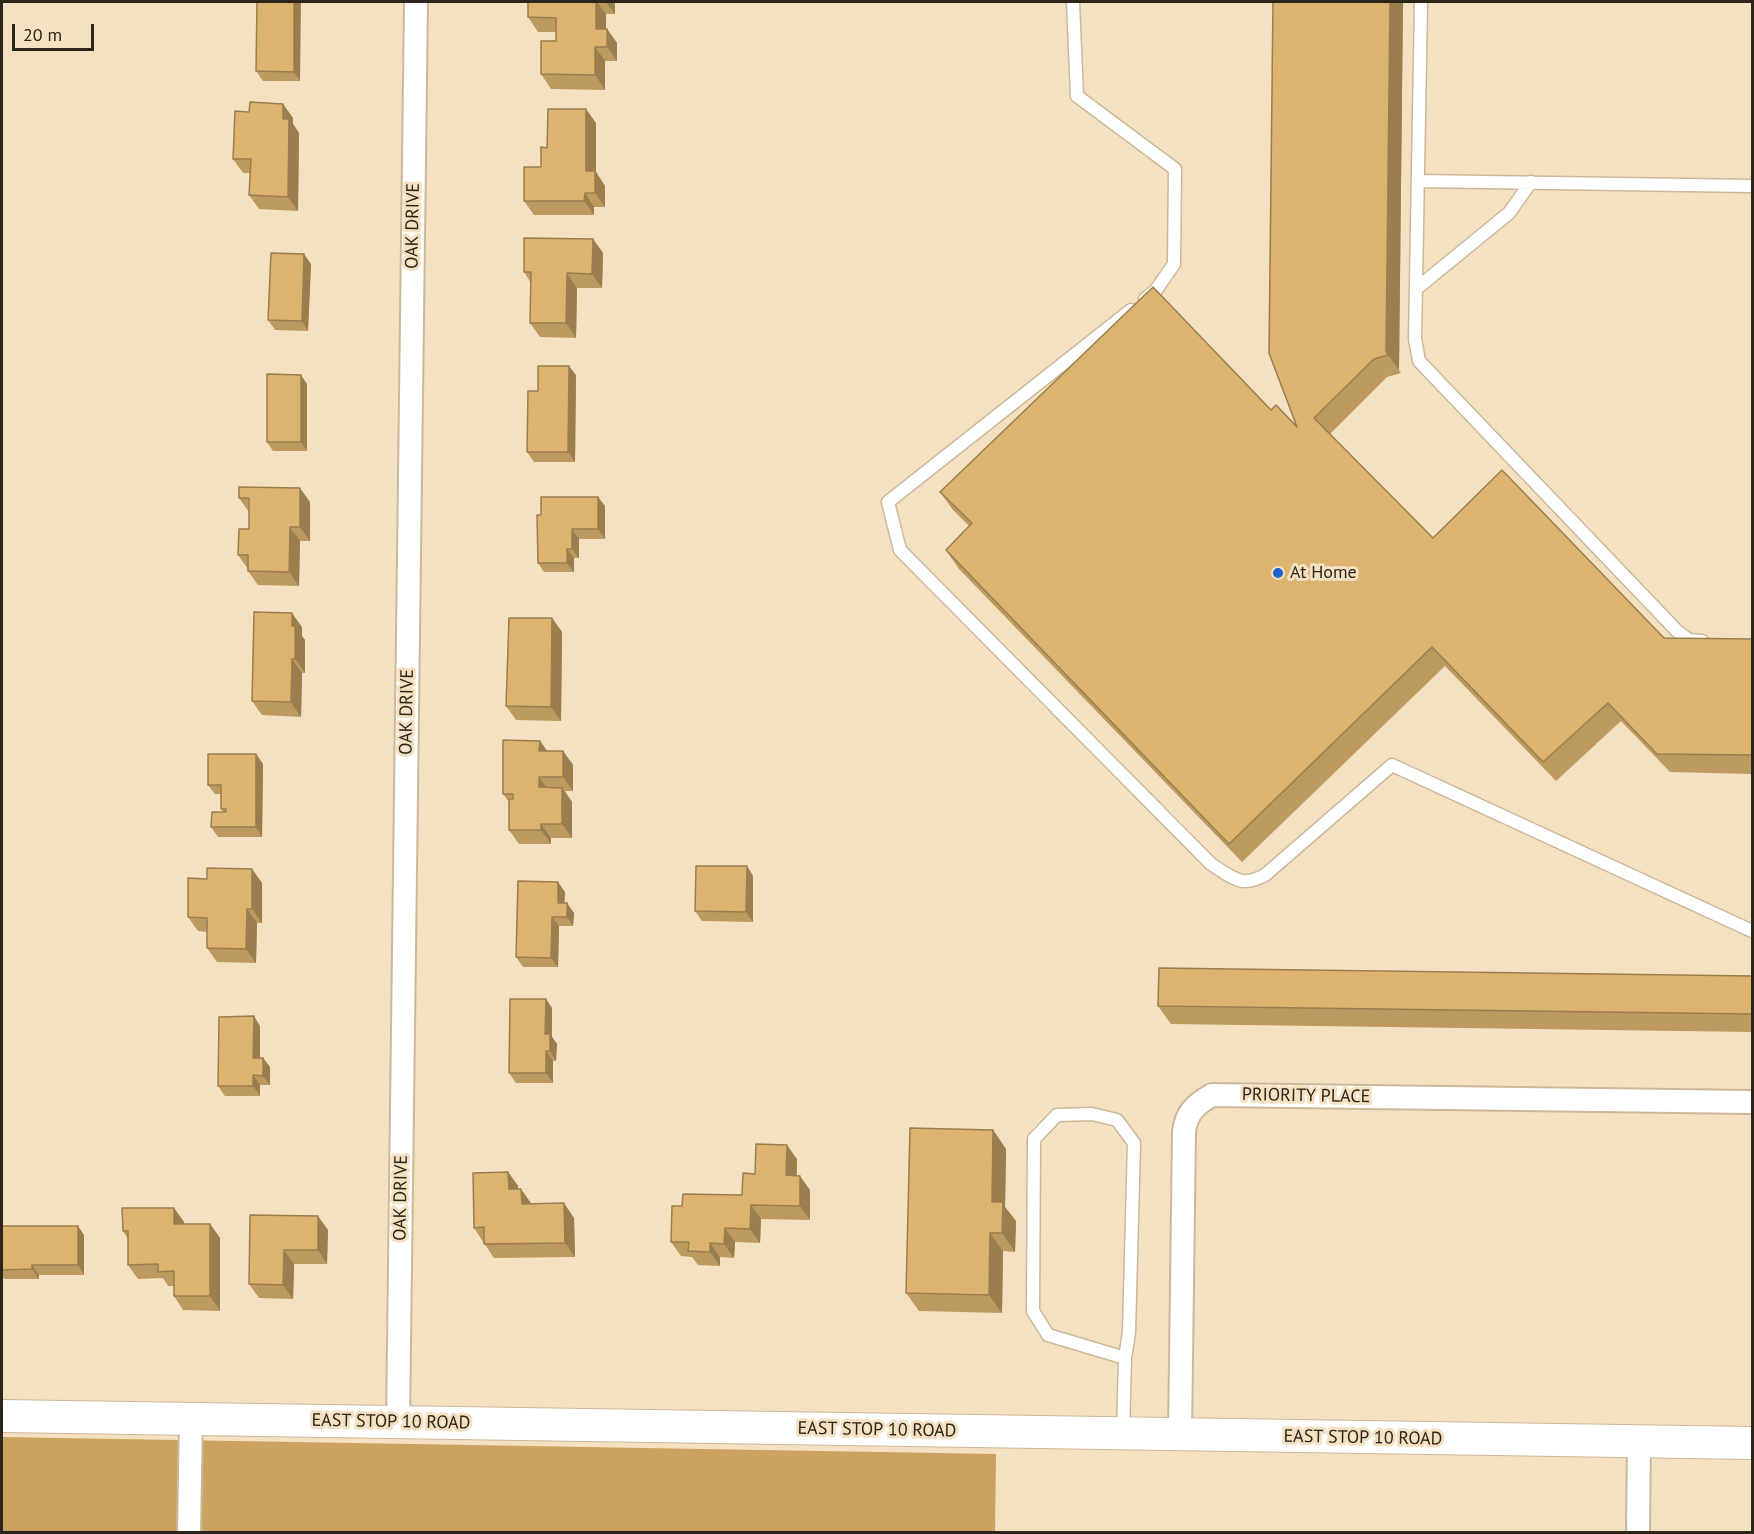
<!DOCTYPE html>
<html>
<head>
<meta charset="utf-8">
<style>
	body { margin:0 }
	#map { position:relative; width:1754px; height:1534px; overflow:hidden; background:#f4e1c2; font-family:"PT Sans",sans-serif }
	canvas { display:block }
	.frame { position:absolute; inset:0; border:3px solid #2c2519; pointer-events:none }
	.scale { position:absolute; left:12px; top:24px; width:82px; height:27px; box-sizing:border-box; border:3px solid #2c2519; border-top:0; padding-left:8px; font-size:18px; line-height:21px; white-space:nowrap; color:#2c2519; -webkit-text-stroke:4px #f4e1c2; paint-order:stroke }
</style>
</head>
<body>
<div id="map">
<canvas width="1754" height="1534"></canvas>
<div class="frame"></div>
<div class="scale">20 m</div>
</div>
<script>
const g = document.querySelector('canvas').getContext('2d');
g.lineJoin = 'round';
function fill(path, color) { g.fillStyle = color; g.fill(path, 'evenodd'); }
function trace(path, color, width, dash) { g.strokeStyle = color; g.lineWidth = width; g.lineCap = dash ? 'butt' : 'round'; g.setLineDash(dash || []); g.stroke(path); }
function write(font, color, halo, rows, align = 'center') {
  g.font = font + ' "PT Sans",sans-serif'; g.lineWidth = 6; g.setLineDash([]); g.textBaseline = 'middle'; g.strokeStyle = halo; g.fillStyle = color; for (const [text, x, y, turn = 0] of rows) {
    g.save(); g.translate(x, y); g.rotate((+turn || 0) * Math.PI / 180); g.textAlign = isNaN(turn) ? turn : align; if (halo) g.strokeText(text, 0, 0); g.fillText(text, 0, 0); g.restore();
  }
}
const forest = new Path2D(`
	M2 1437 996 1454 995 1532H2Z`);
const lane = new Path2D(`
	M1073 2 1077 96 1175 169 1174 264 1156 290 1145 299
	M1421 2 1415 339 1419 361 1677 631 1689 640 1702 641
	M1418 181 1752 186
	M1416 289 1509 213 1531 182
	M1131 310 888 502 900 550 1211 864C1233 878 1241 888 1265 875L1392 765 1752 931
	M1123 1433 1125 1358 1129 1332 1134 1143 1117 1120 1092 1114 1057 1115 1034 1139 1033 1311 1048 1335 1125 1358`);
const street = new Path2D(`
	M398 1422 416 2
	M1180 1435 1184 1132C1186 1113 1196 1104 1212 1095L1752 1102
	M189 1532 191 1419
	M1638 1532 1639 1442`);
const secondary = new Path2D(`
	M2 1416 1752 1443`);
const wall = new Path2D(`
	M257 2 300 81H263L256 71Z
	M528 2H615V14H606V29H607L617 43V61H605V90L551 89 541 74 556 41V32H538L528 17Z
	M1273 2H1403L1399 370 1401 373 1387 377 1330 434 1433 538 1664 638 1752 639V774L1670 772 1621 721 1556 781 1445 666 1242 862 959 569 946 550 969 526 953 510 940 492 1271 410 1297 427Z
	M283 104 293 118V124L299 133 298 211 259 209 249 195 250 173H243L233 159 249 112Z
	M596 123V172L605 186V207H594V215H534L524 201 541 167 547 148Z
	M593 239 603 253 602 288H577L576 338 540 337 530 323 531 283 524 272Z
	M311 264 308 331 275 330 268 320Z
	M576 375 575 462H534L527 452 538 391Z
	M307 384V451H273L267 442Z
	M239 487 310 502V541H300L299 586 258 585 248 571V569L238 555 249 529V512L239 498Z
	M598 497 605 506V539H579V558H574V572H544L538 563 541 515Z
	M552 618 562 632 561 721 516 720 506 706Z
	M302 627V636L305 640V673H302L301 717 262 715 252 701Z
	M540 741 547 751H563L573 765V791H565L572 802V838H551V844H519L509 830V802L503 794Z
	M256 754 263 764 262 837H218L211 827 223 812 221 809V794H215L208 785Z
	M747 866 753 876V922L702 921 695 911Z
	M252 869 262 883V923H257L256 963 217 962 207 948V932L198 931 188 917 207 879Z
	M565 892 564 903 574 913 573 926H559L558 967H523L516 957Z
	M1752 976V1032L1171 1024 1158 1006Z
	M546 999 552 1008V1037L557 1044 556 1061H553V1083H516L509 1073Z
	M260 1026V1058H263L270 1067V1085H260V1096H225L218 1086Z
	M993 1130 1006 1149 1005 1207 1016 1221 1015 1252 1003 1251 1002 1313 919 1311 906 1293Z
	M797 1159V1176L810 1190V1220L761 1219 760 1243 735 1242 734 1258 720 1257V1266L698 1265 692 1257 681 1256 671 1242 682 1206 742 1195 755 1174Z
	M508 1172 518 1186V1189L531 1204 574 1218 575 1257 494 1258 474 1228Z
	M174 1208 184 1222V1224H210L220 1238V1311L183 1310 174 1296V1286H168L163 1278 138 1279 128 1265V1239L123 1231Z
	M250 1215 328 1230 327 1264H294L293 1299 259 1298 249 1284Z
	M2 1226 84 1235V1275H39V1279H4L2 1276Z`);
const shadedWall = new Path2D(`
	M294 2H301L300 81 294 72Z
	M596 2H597L606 14V43L596 29Z
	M606 2H615V14Z
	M1390 2H1403L1399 370 1386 352Z
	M607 29 617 43V61L607 47Z
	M595 47 605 61V90L595 75Z
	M283 104 293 118V124L299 133 298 211 288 197 283 119Z
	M586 109 596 123V172L605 186V207L595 193 586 171Z
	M585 193 594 207V215L584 201Z
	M593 239 603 253 602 288 592 274Z
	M304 254 311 264 308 331 302 321Z
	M567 273 577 288 576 338 566 323Z
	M569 366 576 375 575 462 568 452Z
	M301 375 307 384V451L301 442Z
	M300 488 310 502V541L300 527Z
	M598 497 605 506V539L598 529Z
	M290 527 300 541 299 586 289 572Z
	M572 529 579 539V558L572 549Z
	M567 549 574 558V572L567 563Z
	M292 613 302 627V636L305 640V673L295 659 292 626Z
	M552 618 562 632 561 721 551 707Z
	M292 659 302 673 301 717 291 702Z
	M540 741 550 755 539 751Z
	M563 751 573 765V791L563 777Z
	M256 754 263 764 262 837 256 827Z
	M539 777 549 791 539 787Z
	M562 788 572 802V838L562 824Z
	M541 824 551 838V844L541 830Z
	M747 866 753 876V922L746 912Z
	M252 869 262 883V923L252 909Z
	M558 882 565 892 564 913 558 903Z
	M567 903 574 913 573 926 567 917Z
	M247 909 257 923 256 963 246 949Z
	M552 917 559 926 558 967 551 958Z
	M546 999 552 1008V1037L557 1044 556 1061 550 1051 545 1034Z
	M254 1016 260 1026V1067L253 1058Z
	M546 1051 553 1061V1083L546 1073Z
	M263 1058 270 1067V1085L263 1076Z
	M253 1075 260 1085V1096L253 1086Z
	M993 1130 1006 1149 1005 1207 1016 1221 1015 1252 1002 1233 992 1202Z
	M787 1145 797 1159 796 1190 786 1175Z
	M508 1172 518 1186V1204L509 1189Z
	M800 1176 810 1190V1220L800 1206Z
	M521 1189 531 1203 532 1218 522 1204Z
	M564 1203 574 1218 575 1257 565 1243Z
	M751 1205 761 1219 760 1243 750 1229Z
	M174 1208 184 1222V1238L174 1224Z
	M318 1216 328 1230 327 1264 318 1250Z
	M210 1224 220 1238V1311L210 1296Z
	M78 1226 84 1235V1275L78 1265Z
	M725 1228 735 1242 734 1258 724 1244Z
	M990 1233 1003 1251 1002 1313 989 1295Z
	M710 1243 720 1257V1266L710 1252Z
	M284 1250 294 1264 293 1299 283 1285Z
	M32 1265 39 1275V1279L32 1269Z`);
const building = new Path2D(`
	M257 2H294V72L256 71Z
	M528 2H596V29H607V47H595V75L541 74V41H556V18L528 17Z
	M1273 2H1390L1386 352 1388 355 1374 359 1314 418 1433 538 1502 470 1664 638 1752 639V755L1657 754 1608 703 1543 762 1432 647 1229 844 946 550 972 523 940 492 1153 287 1271 410 1276 405 1297 427 1269 353Z
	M250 102 283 104V119H289L288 197 249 195 251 159H233L235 111 249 112Z
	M548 109H586V171H595V193H585L584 201H524V167H541V147L547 148Z
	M524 238 593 239 592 274 567 273 566 323H530L531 272H524Z
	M271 253 304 254 302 321 268 320Z
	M538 366H569L568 452H527L528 391H538Z
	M267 374 301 375V442H267Z
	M239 487 300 488V527H290L289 572 248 571V555H238L239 529H249V498H239Z
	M541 497H598V529H572V549H567V563H538L537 515H541Z
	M254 612 292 613V626H295V659H292L291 702 252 701Z
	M509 618H552L551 707 506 706Z
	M503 740 540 741 539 751H563V777H539V787L562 788V824H541V830H509V799H513V794H503Z
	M208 754H256V827H211L212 812H226V809H221V785H208Z
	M696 866H747L746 912 695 911Z
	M207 868 252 869V909H247L246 949 207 948V918L188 917V878L207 879Z
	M518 881 558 882V903H567V917H552L551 958 516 957Z
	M1159 968 1752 976V1014L1158 1006Z
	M510 999H546L545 1034H550V1051H546V1073H509Z
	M254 1016 253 1058H263V1076L253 1075V1086H218L219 1017Z
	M910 1128 993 1130 992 1202H1003L1002 1233H990L989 1295 906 1293Z
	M756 1144 787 1145 786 1175 800 1176V1206L751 1205 750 1229 725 1228 724 1244 710 1243V1252L688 1251 689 1242H671L672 1206H682L683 1194 742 1195 743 1173 755 1174Z
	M508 1172 509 1189H521L522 1204 564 1203 565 1243 484 1244V1227L474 1228 473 1173Z
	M122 1208H174V1224H210V1296H174V1271L158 1272V1264L128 1265V1231H123Z
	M250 1215 318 1216V1250H284L283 1285 249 1284Z
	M2 1226H78V1265H32V1269L2 1270Z`);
const markers = [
	[1278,573,6,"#1e62cd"]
];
const streetNames = [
	["OAK DRIVE",413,226,-89],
	["OAK DRIVE",407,712,-89],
	["PRIORITY PLACE",1306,1096,1],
	["OAK DRIVE",401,1198,-89],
	["EAST STOP 10 ROAD",391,1422,1],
	["EAST STOP 10 ROAD",877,1430,1],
	["EAST STOP 10 ROAD",1363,1438,1]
];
const poiNames = [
	["At Home",1290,573]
];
fill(forest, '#caa360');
trace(lane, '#cbb89a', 15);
trace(street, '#cbb89a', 26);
trace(secondary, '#cbb89a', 34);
trace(lane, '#fff', 12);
trace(street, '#fff', 22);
trace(secondary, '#fff', 32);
fill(wall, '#bd9b60');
fill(shadedWall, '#9a7e4e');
fill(building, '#dcb470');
trace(building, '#9a7e4e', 1.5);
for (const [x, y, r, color] of markers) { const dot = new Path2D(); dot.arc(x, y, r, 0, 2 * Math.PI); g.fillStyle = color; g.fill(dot); trace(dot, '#f4e1c2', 2); }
write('18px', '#2c2519', '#f4e1c2', streetNames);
write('18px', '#2c2519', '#f4e1c2', poiNames, 'left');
</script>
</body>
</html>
